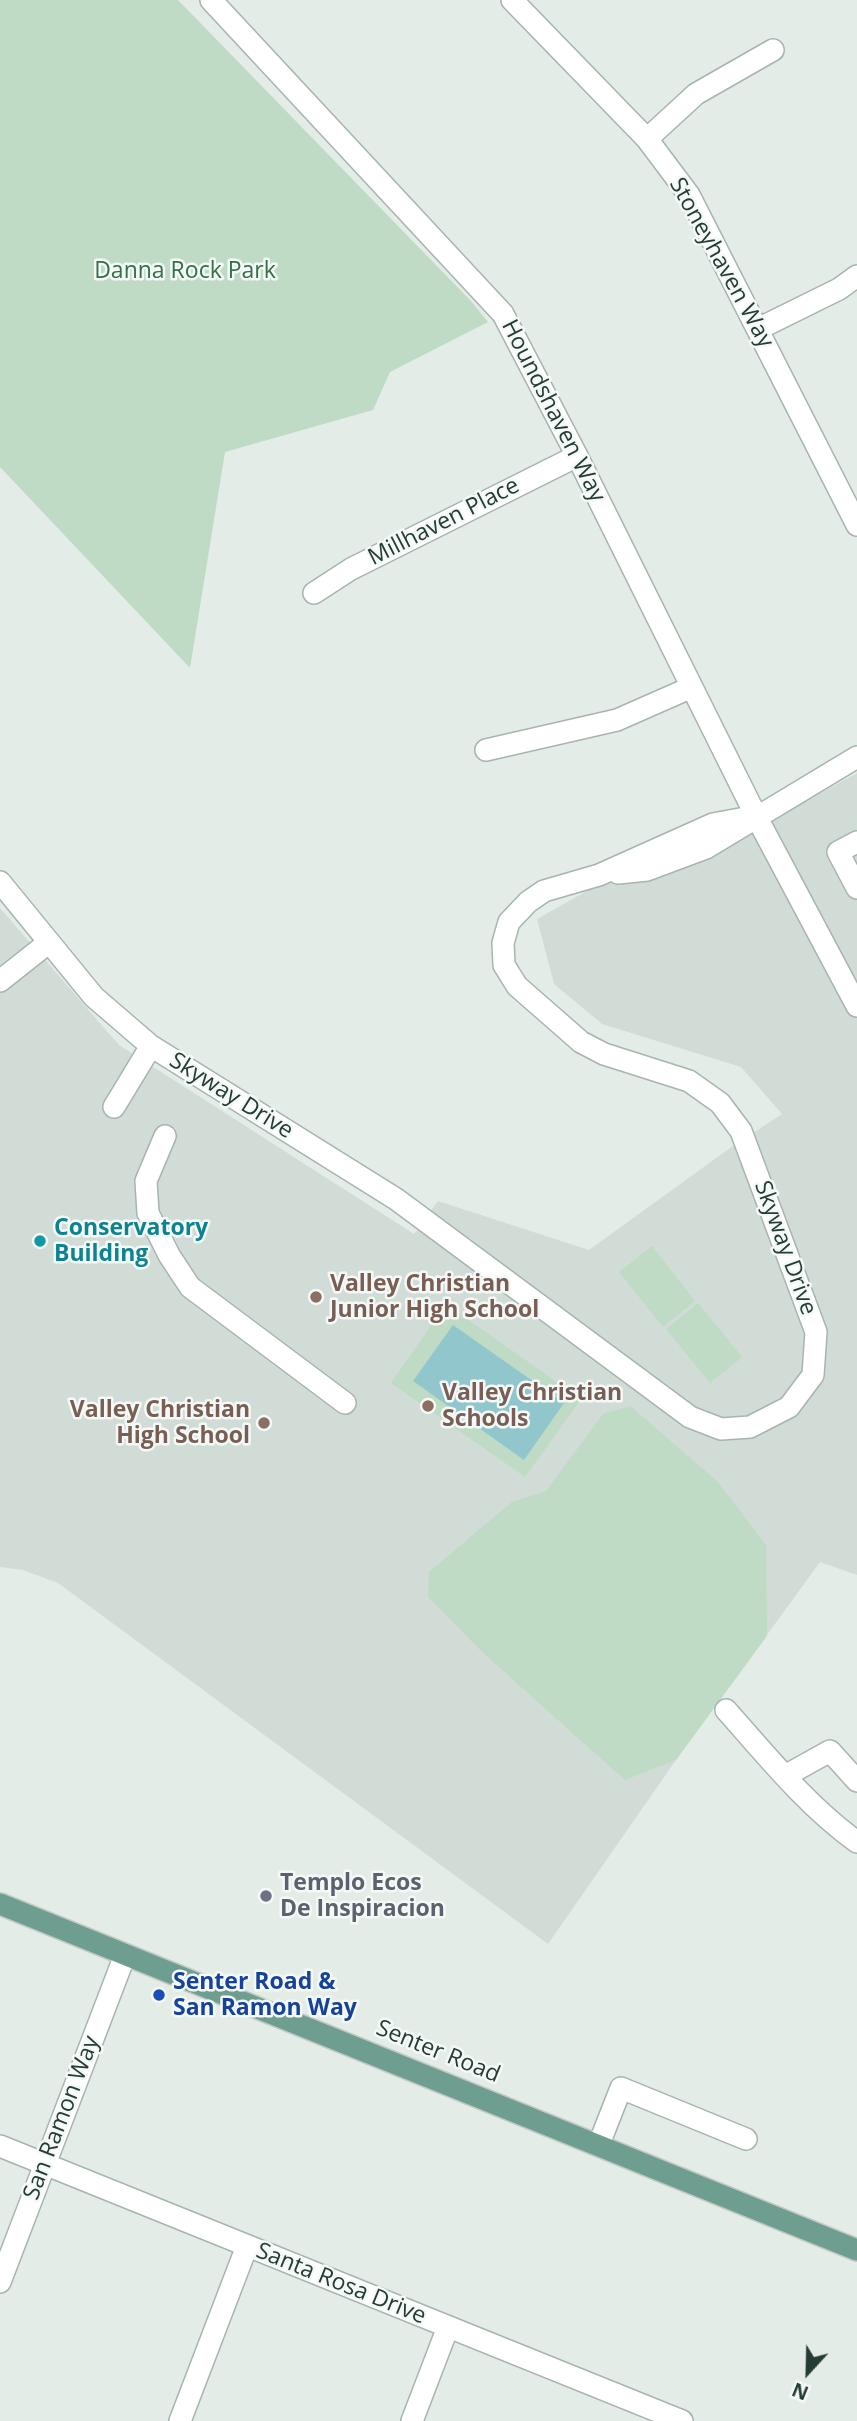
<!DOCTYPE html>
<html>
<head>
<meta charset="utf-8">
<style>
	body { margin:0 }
	#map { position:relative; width:857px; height:2421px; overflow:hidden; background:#e4ece8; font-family:"Open Sans",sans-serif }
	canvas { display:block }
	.north { position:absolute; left:773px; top:2337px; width:70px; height:70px; -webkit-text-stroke:5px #f4f9f7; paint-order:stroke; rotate:202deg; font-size:19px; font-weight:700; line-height:28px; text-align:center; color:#253c35 }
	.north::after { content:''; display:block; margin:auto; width:24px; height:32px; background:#253c35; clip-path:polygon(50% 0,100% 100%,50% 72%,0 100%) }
</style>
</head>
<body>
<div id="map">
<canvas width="857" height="2421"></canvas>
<div class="north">N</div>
</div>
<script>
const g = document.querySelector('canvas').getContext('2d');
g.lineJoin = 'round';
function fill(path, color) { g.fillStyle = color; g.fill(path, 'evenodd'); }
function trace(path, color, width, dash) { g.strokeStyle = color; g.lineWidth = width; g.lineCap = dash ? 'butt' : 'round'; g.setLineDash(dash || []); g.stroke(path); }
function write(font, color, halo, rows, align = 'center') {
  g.font = font + ' "Open Sans",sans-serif'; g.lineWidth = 5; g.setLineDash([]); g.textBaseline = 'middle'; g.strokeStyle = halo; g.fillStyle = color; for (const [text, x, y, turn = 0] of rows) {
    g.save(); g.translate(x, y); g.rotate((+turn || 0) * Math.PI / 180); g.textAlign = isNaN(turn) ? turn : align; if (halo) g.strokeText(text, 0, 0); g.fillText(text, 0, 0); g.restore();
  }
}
const built = new Path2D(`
	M857 773V1575L820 1562 676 1760 548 1944 58 1583 23 1570 0 1567V908L119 1045 414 1234 438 1201 589 1250 730 1148 782 1114 741 1067 602 1024 554 984 537 919 592 888 649 874 744 835Z`);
const green = new Path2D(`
	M0 0H178L471 301 488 322 390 372 373 410 225 452 190 668 0 467Z
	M652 1246 695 1301 663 1327 619 1272Z
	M698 1303 742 1357 710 1383 666 1329Z
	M446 1304 581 1399 525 1477 391 1383Z
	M630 1406 717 1481 766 1545 767 1636 676 1760 625 1780 482 1652 428 1597 429 1572 512 1502 546 1491 603 1414Z`);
const water = new Path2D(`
	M453 1325 564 1403 524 1460 413 1381Z`);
const minor = new Path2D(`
	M211 0 503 314 577 456 756 816 857 1006
	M512 0 647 139 689 195 857 525
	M647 139 696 94 773 50
	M758 329 839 289 857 276
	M314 593 351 569 577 456
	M486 750 617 720 692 687
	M857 842 838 852 857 888
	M618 873 647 870 706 848 857 757
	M0 882 94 997 151 1046 396 1199 690 1417 721 1429 750 1427 789 1407 813 1375 816 1332 741 1131 720 1103 689 1081 604 1054 581 1042 517 986 504 965 503 943 509 922 528 902 544 891 599 875 713 824 756 816
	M0 981 48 943
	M114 1107 151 1046
	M165 1136 146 1181 148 1213 169 1255 190 1287 345 1403
	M726 1710C767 1756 807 1806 857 1842
	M785 1776 830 1751 857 1781
	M599 2144 621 2088 746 2139
	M0 2146 682 2421
	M0 2282 125 1955
	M180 2421 247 2246
	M412 2421 448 2327`);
const major = new Path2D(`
	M0 1904 857 2250`);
const markers = [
	[40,1241,7,"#0f9aa8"],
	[316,1297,7,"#8d6e63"],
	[428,1406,7,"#8d6e63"],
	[264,1423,7,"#8d6e63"],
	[266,1896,7,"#6b7280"],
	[159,1995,7,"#1a4fb4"]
];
const streetNames = [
	["Stoneyhaven Way",721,263,61],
	["Houndshaven Way",553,411,63],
	["Millhaven Place",444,522,-27],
	["Skyway Drive",231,1096,32],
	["Skyway Drive",785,1248,70],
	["Senter Road",438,2052,22],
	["San Ramon Way",62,2118,-69],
	["Santa Rosa Drive",341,2284,22]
];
const parkNames = [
	["Danna Rock Park",185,271]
];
const cultureNames = [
	["Conservatory",54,1228],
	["Building",54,1254]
];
const educationNames = [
	["Valley Christian",330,1284],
	["Junior High School",330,1310],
	["Valley Christian",442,1393],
	["Schools",442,1419],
	["Valley Christian",250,1410,"right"],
	["High School",250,1436,"right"]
];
const worshipNames = [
	["Templo Ecos",280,1883],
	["De Inspiracion",280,1909]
];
const transitNames = [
	["Senter Road &",173,1982],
	["San Ramon Way",173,2008]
];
fill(built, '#d2dcd7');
fill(green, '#bfdbc5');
fill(water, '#91c6cc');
trace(minor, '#a7b4af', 24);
trace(major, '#c2c8c6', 24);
trace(minor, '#fff', 21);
trace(major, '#6d9e8f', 21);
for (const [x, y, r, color] of markers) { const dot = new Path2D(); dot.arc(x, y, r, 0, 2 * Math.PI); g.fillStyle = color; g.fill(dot); trace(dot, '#f4f9f7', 2.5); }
write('23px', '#253c35', '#f4f9f7', streetNames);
write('23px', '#337048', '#f4f9f7', parkNames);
write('bold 23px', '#0d838f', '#f4f9f7', cultureNames, 'left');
write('bold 23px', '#785e54', '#f4f9f7', educationNames, 'left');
write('bold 23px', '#5b616d', '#f4f9f7', worshipNames, 'left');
write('bold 23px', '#164399', '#f4f9f7', transitNames, 'left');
</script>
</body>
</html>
